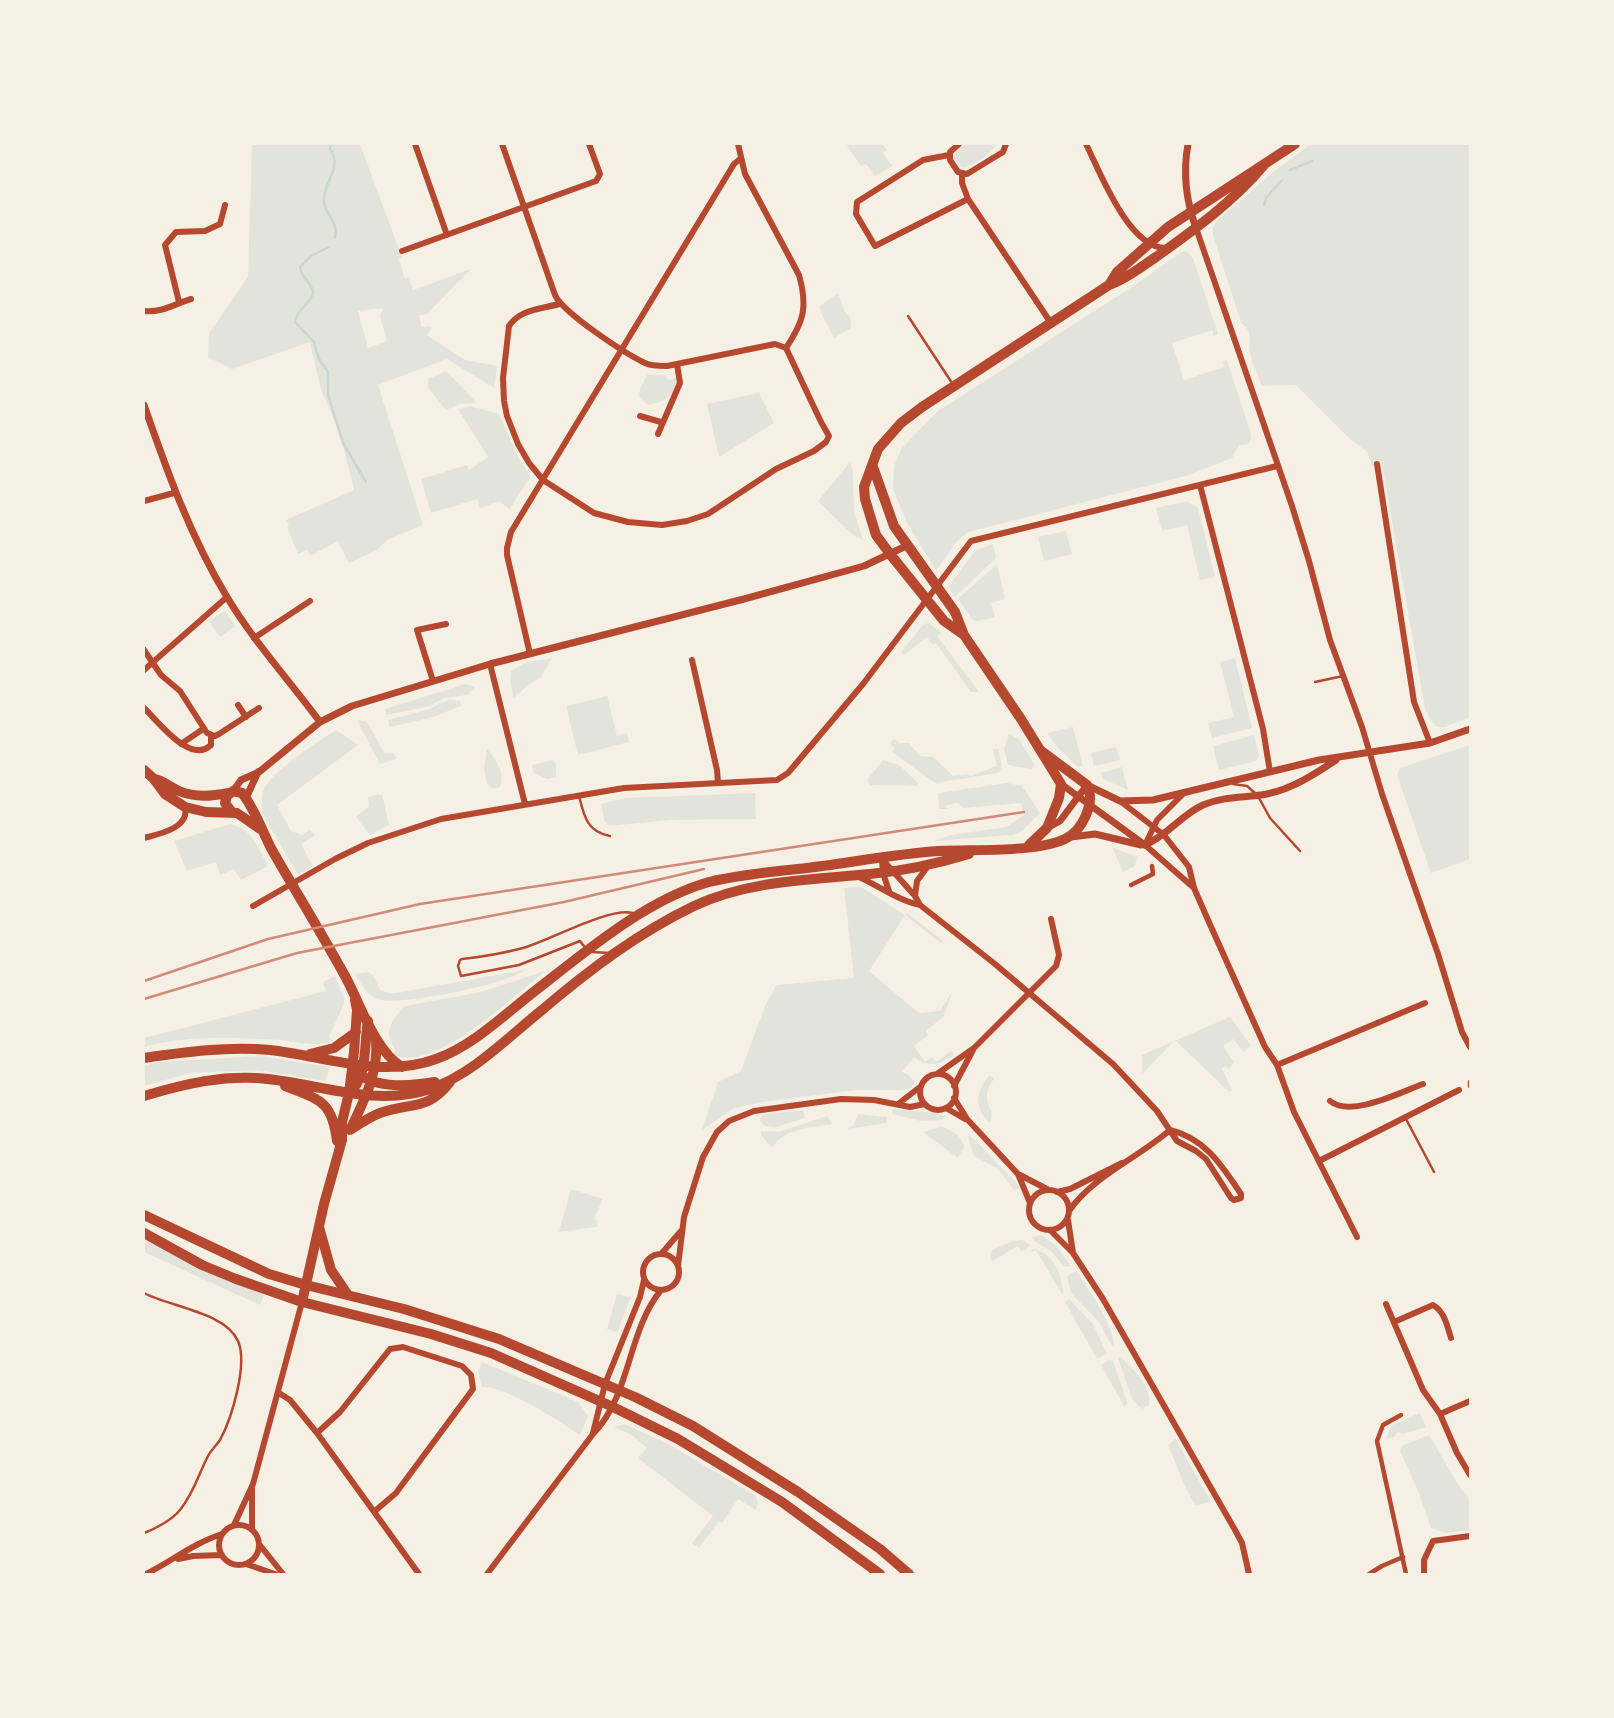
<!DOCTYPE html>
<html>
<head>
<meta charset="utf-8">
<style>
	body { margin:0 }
	#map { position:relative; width:1614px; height:1718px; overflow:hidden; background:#f6efe4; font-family:"Source Sans 3",sans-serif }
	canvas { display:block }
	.frame { position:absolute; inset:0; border:145px solid #f6efe4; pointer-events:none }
</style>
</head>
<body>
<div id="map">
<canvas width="1614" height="1718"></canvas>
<div class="frame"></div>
</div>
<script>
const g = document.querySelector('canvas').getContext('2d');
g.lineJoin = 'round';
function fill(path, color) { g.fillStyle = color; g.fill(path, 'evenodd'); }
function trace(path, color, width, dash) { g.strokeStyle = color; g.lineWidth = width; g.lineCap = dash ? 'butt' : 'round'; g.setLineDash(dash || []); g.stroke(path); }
const green = new Path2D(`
	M252 144H360L402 257 399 259 405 279 408 277 413 290 471 269 427 314 419 316 422 327 430 326 432 327 427 335 465 360 497 366 494 388 447 359 378 385 423 525 387 540 378 549 349 563 338 541 310 556 307 550 298 554 287 527 289 525 286 520 354 490 340 433 321 390 310 342 232 369 208 357 209 333 248 277ZM383 308 380 316 387 341 368 348 358 311Z
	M846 144H883L887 150 883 153 892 166 875 176 866 164 861 166Z
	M965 144H996C991 154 974 166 962 167L954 159V153Z
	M1311 144H1470V717L1445 727H1438L1431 721 1425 709 1382 464 1372 465 1367 452 1348 437 1296 385 1262 386C1258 375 1252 364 1250 353 1248 340 1254 332 1241 323L1213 235V228L1217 221 1272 173Z
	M1186 251 1193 258 1218 334 1214 336 1212 330 1172 343 1184 380 1224 367 1223 361 1227 360 1250 431 1251 439 1248 444 1239 445 1232 458 1186 476 968 532 956 542 936 571 907 523 893 489 894 466 902 448 938 411 1135 285 1182 252Z
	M838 293 844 310 850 317 851 328 834 338 821 313 820 306Z
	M446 371 477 403 459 404 446 410 429 389 428 379Z
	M647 375H665L668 380 677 378C677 396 663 403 647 405L639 396 640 389Z
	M759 393 774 423 719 457 707 404Z
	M470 406 499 414 518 457 531 476 509 510 500 501 480 508 477 499 431 513 421 479 467 465 469 470 488 457 458 409Z
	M850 462 853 471 854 512 863 540 854 536 818 501Z
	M1187 501 1198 508 1215 577 1200 580 1187 525 1162 531 1156 508Z
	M1066 531 1072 554 1044 561 1038 537Z
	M993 544 996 558 955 597 948 587 976 550Z
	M997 564 1005 599 991 603 995 617 977 621 973 620 958 599Z
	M225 611 235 626 220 637 209 621Z
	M928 623 941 632 937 636 979 692H971L936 643 933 645 927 637 904 655 901 652 923 625Z
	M552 658 541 677 528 685 514 698 510 682 511 671 527 662Z
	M1235 658 1252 728 1212 738 1208 723 1234 717 1220 662Z
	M465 684 475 687 467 695 444 698 430 706 386 715 385 709Z
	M607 696 617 735 627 733 629 742 578 755 566 706Z
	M450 700 460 701 461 706 433 717 390 727 388 720 430 709 440 703Z
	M357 720 367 722 385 754 394 753 396 759 380 764Z
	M1073 727 1083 766 1078 767 1058 748 1047 733Z
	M336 730 358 745 277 805 291 831 302 835 310 830 315 835 301 844 313 866 298 875 262 813C261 806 261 799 263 791 270 772 319 741 336 730Z
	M1009 734 1019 739 1035 765 1031 769 1008 765 1004 749Z
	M1254 735 1259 756 1256 761 1219 770 1213 746Z
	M894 739 900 743H909L920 756 933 757 953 776 969 774 970 776 997 766 993 750 998 748 1002 766 999 773 935 783 892 752 895 748 890 743Z
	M1470 745V859L1431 873 1397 775 1400 768Z
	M1116 747 1120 760 1094 766 1091 753Z
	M487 749C496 760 506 773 500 787L493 789 487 784 484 769Z
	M553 760 556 764V777L547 779 533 772 532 765Z
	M883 760 899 765 918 783 917 786 870 785 867 780Z
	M1122 767 1128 790 1103 779 1101 773Z
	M1007 783 1022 786 1040 813 1022 831 1012 835 934 841 951 835 1006 827 1024 815 1021 803 963 808 958 803 946 805 947 809H939L938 793Z
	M755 793 756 819 670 820 609 826 604 820 601 804 626 798Z
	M382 794 389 825 370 835 356 817 369 806 368 797Z
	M230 824C253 830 257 846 268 866L241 880 234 869 220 875 216 862 187 871 174 841Z
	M1112 847 1137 857 1135 866 1123 872Z
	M861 887 905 915 907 913 943 941 941 943 905 915 869 971 919 1013 940 1011 952 992 944 1016 926 1031 928 1035 914 1046 925 1062 932 1057 936 1062 951 1051 954 1055C940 1065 928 1068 914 1057L902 1072 907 1074 915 1082 911 1088 902 1090H856L762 1102 734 1108 702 1130 718 1082 741 1071 765 1006 776 985 854 978 844 888Z
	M525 970C508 984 399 1007 376 999 367 995 360 982 355 974L369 972C382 983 372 993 396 993Z
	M545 971C517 994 430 1076 394 1054L396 1051C383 1033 390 1021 405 1006L481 992Z
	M335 976 344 999V1004L329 1037 333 1041C315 1048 298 1041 280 1040 235 1037 186 1035 144 1047V1038L326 991 323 982Z
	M1230 1017 1251 1045 1244 1052 1233 1039 1223 1046 1234 1062 1228 1070 1226 1066 1222 1068 1232 1090 1229 1092 1175 1040 1142 1074V1055Z
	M260 1056 330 1067 325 1081 257 1070 190 1073 144 1086V1066L159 1062Z
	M990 1075 994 1079C985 1090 985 1100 992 1113L990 1123C973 1108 976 1090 990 1075Z
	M893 1109 936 1113 946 1116 942 1120 921 1121 892 1114Z
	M803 1110 805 1118 776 1127 765 1126 760 1121 761 1115Z
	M858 1114 887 1117 886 1123 847 1129 854 1125Z
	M827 1116 833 1124C810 1128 786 1127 772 1148L761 1135V1131L779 1132Z
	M941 1127C953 1130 961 1135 964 1147L958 1158 923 1132Z
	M970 1135 1021 1188 1014 1190 998 1169 974 1156 968 1137Z
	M571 1189 603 1199 594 1218 598 1222 596 1227 559 1232Z
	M1042 1235 1056 1246 1071 1266 1064 1267 1052 1252 1037 1243 1031 1237Z
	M144 1240 264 1295 260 1305 144 1252Z
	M1023 1240 1030 1245 1022 1252 1018 1246 992 1261 990 1257 992 1250 1010 1242Z
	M1033 1249C1055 1253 1063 1277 1063 1296L1036 1250 1030 1253Z
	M1076 1271C1088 1287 1116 1330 1114 1347L1111 1345 1099 1322 1071 1293 1067 1276Z
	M617 1294 631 1297 617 1332 607 1329Z
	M1069 1299 1093 1324 1107 1354 1097 1359 1065 1302Z
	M1121 1357C1132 1369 1153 1387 1149 1405L1142 1409 1132 1399 1118 1358Z
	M1109 1360 1113 1361 1128 1404 1124 1406 1101 1365Z
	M482 1362 578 1402 588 1416 580 1435C561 1422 504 1385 482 1387L478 1372Z
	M1420 1413 1426 1427 1403 1434 1398 1432 1394 1437 1386 1439 1392 1425Z
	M624 1424 668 1444 756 1496 758 1503 756 1510 738 1499 722 1523 719 1521 699 1548 692 1543 713 1516 638 1458 647 1448 632 1435 614 1427Z
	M1429 1435 1459 1486 1470 1499V1530L1446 1533 1431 1528 1419 1493 1400 1451 1402 1446Z
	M1175 1438 1211 1502 1196 1505C1181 1485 1179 1467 1168 1446Z`);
const stream = new Path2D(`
	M331 144 330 149C342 166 327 178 324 196 322 214 339 219 335 238
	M1290 170 1312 161
	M1264 205 1266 198 1282 180
	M329 247 311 256 300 267C301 278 312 282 313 293 310 305 297 309 295 322L314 342 319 359 328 372V395L343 443 366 482`);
const service = new Path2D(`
	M908 316 952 383
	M1315 682 1343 676
	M1233 784 1247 786 1255 793
	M579 796C584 816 587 832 610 836
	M1259 798 1270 818 1300 851
	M586 949 580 941 519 965 461 976 458 966 460 960 462 959C482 957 504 953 523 948 549 941 608 907 633 913
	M592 952 610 953
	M1406 1119 1434 1172
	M144 1293C170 1307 225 1312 238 1341 248 1364 232 1418 220 1440 216 1446 210 1451 207 1458 198 1476 193 1494 180 1510 172 1520 155 1529 144 1533`);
const pedestrian = new Path2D(`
	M1131 885 1153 874 1152 866
	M1470 1082V1086
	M1401 1415 1383 1425 1377 1441 1406 1574
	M1369 1574 1382 1566 1403 1557`);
const minor = new Path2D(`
	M415 144 447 235
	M502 144 555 295C563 313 626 354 645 363 651 366 659 366 667 366L775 344 786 348
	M738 144 745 174 799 275C808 307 804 321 786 348
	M959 144 950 152V160L958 172 967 174 1003 152 1006 144
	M1086 144C1100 172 1129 249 1166 248
	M949 155 923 160 857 202 856 214 875 246 968 199
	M962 174V183L968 199 1051 323
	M1196 228 1292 506 1309 561 1330 640 1362 727 1382 794 1438 954 1462 1032 1470 1047
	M402 251 596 181 600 174 589 144
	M179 302 165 245 176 232 205 231 220 224 225 205
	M559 304C542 309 520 309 509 326L503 378 504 401 507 416 518 444 529 463 543 480 594 513 628 522 662 525 687 521 708 514 776 469 814 451 826 442 829 436 821 422 786 348
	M144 311C162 313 174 304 191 299
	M640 416 661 422
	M658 434 680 383 677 364
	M1377 464 1414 702 1430 743
	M1200 485 1263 729 1270 772
	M144 501 174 493
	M254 638 310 601
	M144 650 161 675 180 691 207 733 215 736 219 734 259 708
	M530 654 507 555V548L511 532 734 164 740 159
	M692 660 717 770 718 783
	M490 664 525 804
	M144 670 227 597
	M433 681 417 630 446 624
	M238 705 246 717
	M144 708C158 721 190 765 211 745V735
	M181 744 203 729
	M1183 794 1157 820 1145 845 1194 888
	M1120 801 1164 835 1189 867 1194 888 1208 920 1265 1047 1277 1065 1294 1112 1357 1237
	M144 838C159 834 190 828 185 807
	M882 859 915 896 920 905 995 964 1113 1064 1157 1111 1177 1141 1196 1151 1206 1159 1231 1198 1234 1200 1241 1198V1194C1222 1166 1205 1138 1170 1130
	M882 859 883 873 889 891
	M859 877C879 886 899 901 920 905
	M915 896 917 881 928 866
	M253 906 335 859 368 843 441 819 624 788 777 780 788 773 863 684 971 541 1277 466
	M1277 1065 1425 1003
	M937 1074 974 1048 1056 966 1059 955 1051 919
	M920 1092a18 18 0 1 1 36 0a18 18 0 1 1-36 0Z
	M954 1086 973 1050
	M954 1098 967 1119 1018 1174 1030 1203
	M1330 1101C1351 1118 1401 1092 1423 1084
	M898 1104 920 1087
	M946 1108 965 1119
	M1319 1161 1459 1090
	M1020 1175 1047 1189
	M1029 1210a20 20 0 1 1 40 0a20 20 0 1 1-40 0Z
	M1057 1192 1070 1189 1122 1163
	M1069 1211C1093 1176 1138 1158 1170 1130
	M1068 1220 1073 1253
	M1050 1230 1073 1253 1103 1299 1235 1530 1242 1543 1249 1574
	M662 1253 681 1231
	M643 1272a18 18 0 1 1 36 0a18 18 0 1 1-36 0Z
	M678 1266 684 1217 703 1157 717 1132 729 1121 754 1111 841 1099 874 1100 910 1107 925 1104
	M1386 1304 1423 1390 1440 1414 1457 1453 1470 1475
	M1394 1322 1433 1305C1445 1312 1447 1326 1451 1338
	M279 1393 290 1400 317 1433 419 1574
	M1440 1414 1470 1401
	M317 1433 340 1412 390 1349 403 1347 462 1366 471 1375 473 1389 396 1493 375 1511
	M593 1433 605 1384 640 1297 644 1280
	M219 1545a20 20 0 1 1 40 0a20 20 0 1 1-40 0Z
	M234 1525 253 1484 302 1302
	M252 1529V1489
	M259 1544 283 1574
	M178 1559 193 1556 222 1555
	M246 1564 275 1574
	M146 1574C172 1561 194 1543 222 1534
	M487 1574 593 1434C631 1395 627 1332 661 1290
	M1424 1574V1560L1433 1541 1470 1536`);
const tertiary = new Path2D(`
	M1188 144C1183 172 1186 201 1196 228
	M144 405C167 471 190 536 227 597 254 642 289 680 320 722
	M1061 784 1145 845
	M233 791 241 780 259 772 320 722 352 706 490 664 744 599 864 566 906 546
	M246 798 258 772
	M1047 828 1060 821 1087 785 1120 801 1153 800 1319 760 1430 743 1470 729
	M1071 837 1095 834 1141 845
	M1145 845C1168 835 1181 815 1203 805 1224 796 1246 798 1267 794 1292 789 1315 774 1336 760`);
const primary = new Path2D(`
	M1109 285 1117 272 1168 227 1295 144
	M873 467 894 526 955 612 964 635 1021 719 1061 784 1059 798 1047 828 1029 845
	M964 635 944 621 890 554 876 535 865 499 864 487 878 449 901 423 922 407 1109 285C1126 279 1141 267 1156 257 1194 230 1234 201 1264 165
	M144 770 154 779 165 794 185 807 206 812 237 813 260 829
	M154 779C164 781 170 787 179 791 196 798 212 796 229 793
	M231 811 225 803 227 796 233 791 242 793C255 809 262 831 272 850 296 892 322 934 345 976 360 1003 375 1051 402 1067
	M310 1054 334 1048 356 1032
	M144 1058C185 1052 228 1046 270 1050 324 1056 382 1079 436 1059 472 1046 502 1017 531 994 584 953 645 900 709 882 738 875 768 872 798 869 845 864 892 854 939 851 973 849 1035 853 1065 839 1082 831 1096 803 1087 785L1040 750
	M353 1064C363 1091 412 1086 435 1082
	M285 1086C321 1100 332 1101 337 1141
	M349 1092C368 1080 364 1041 368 1021
	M144 1096C184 1084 225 1074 268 1079 322 1085 377 1107 430 1089 473 1074 507 1038 542 1010 589 970 638 933 694 906 749 880 811 880 870 874 904 871 936 864 969 854
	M351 1128C364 1101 379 1071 376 1040
	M350 1130C360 1124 369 1117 380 1113 411 1102 428 1111 450 1082
	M319 1227 331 1270 348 1295
	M302 1302 324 1204 342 1140V1122L349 1093 354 1052 357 1010 355 1000`);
const trunk = new Path2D(`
	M144 1215 269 1274 306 1285 404 1309 499 1339 635 1397 693 1426 798 1492 880 1549 909 1574
	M144 1233 202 1265 236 1279 302 1302 431 1334 491 1353 613 1407 678 1439 782 1502 880 1574`);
const rail = new Path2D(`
	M144 981 268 939 420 904 1024 812
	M144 999 297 953 564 902 704 869`);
fill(green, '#e2e4dc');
trace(stream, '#c9d6d2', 2.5);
trace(service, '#b5482f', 2.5);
trace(pedestrian, '#b5482f', 4.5);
trace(minor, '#b5482f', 6);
trace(tertiary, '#b5482f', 7);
trace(primary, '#b5482f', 10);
trace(trunk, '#b5482f', 10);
trace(rail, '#cf8b77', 2.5);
</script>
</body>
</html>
